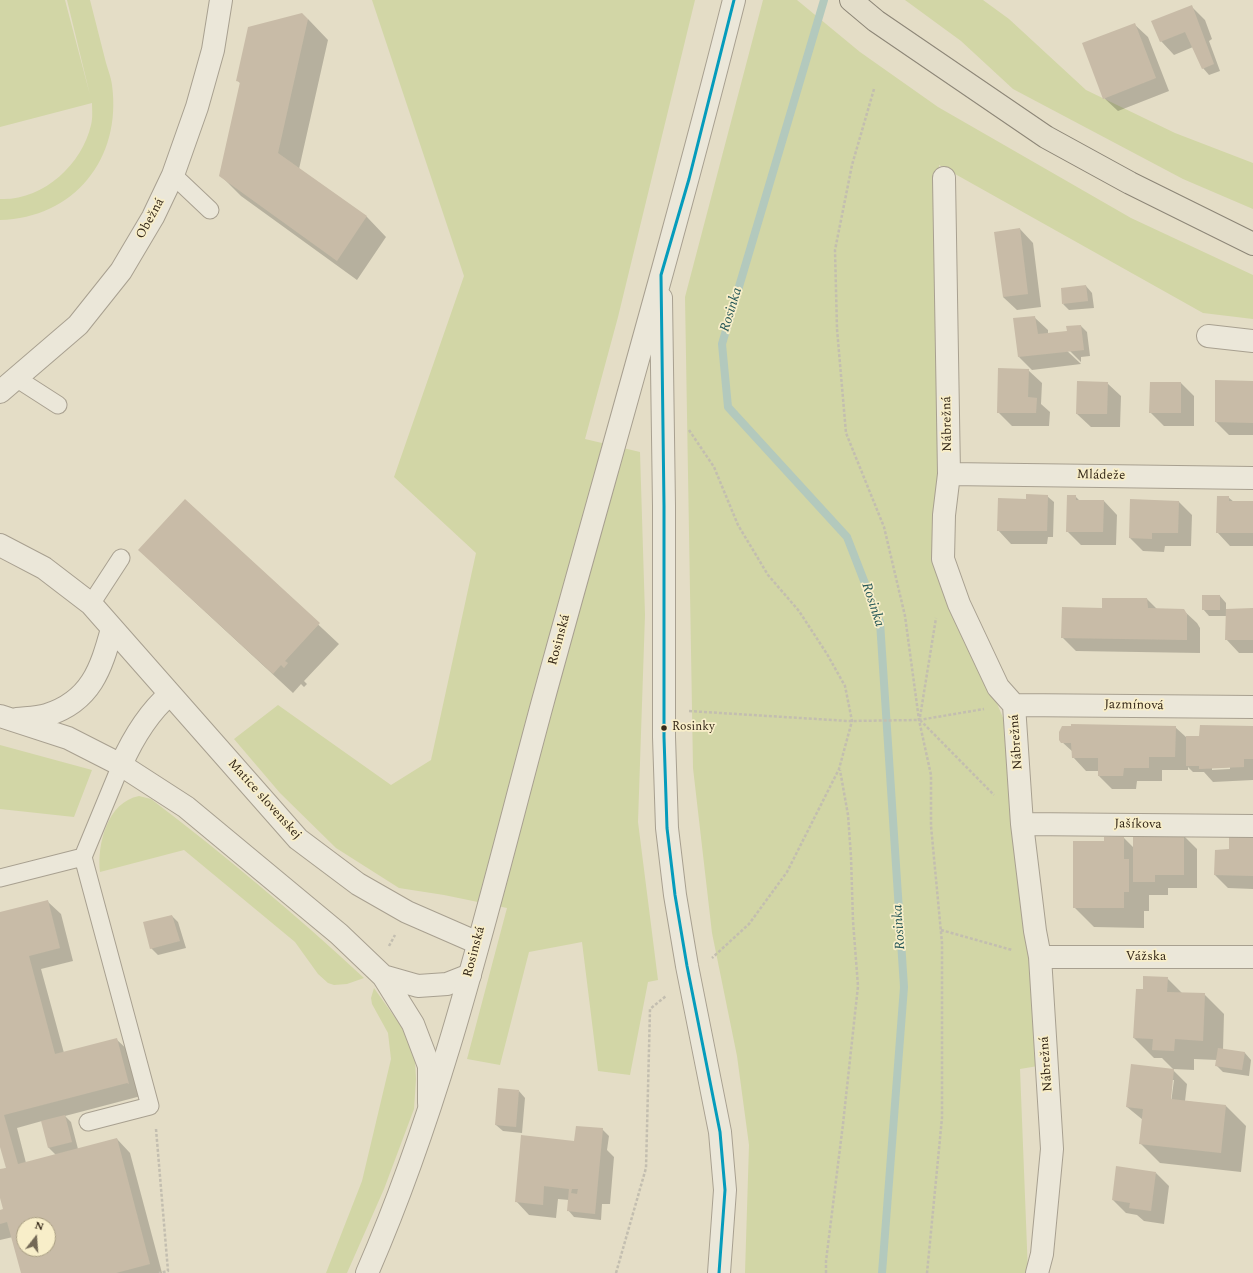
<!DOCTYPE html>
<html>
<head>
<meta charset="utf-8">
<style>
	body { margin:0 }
	#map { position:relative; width:1253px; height:1273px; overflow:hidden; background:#e4ddc6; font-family:Spectral,serif }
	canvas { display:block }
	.north { position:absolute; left:16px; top:1217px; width:40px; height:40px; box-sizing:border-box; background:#f8eec9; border:1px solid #aa9f83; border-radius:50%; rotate:17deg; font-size:11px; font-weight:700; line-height:16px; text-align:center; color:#362919 }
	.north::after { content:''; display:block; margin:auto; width:14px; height:18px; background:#736856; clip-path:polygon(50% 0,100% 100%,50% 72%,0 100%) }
</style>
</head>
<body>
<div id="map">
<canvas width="1253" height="1273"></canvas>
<div class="north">N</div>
</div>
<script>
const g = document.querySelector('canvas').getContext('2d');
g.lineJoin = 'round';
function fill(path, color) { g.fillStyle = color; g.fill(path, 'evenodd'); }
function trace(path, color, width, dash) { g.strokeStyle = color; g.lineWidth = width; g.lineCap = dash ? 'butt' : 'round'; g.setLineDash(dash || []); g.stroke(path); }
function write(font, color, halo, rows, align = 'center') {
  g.font = font + ' Spectral,serif'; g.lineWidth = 3.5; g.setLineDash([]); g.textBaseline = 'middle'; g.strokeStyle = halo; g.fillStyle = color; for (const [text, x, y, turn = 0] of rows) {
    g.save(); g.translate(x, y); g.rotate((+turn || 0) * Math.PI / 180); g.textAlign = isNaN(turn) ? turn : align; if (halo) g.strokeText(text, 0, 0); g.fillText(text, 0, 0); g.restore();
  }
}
const green = new Path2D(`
	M0 0H65L90 95 67 0H90C95 20 100 39 105 59 107 68 111 76 112 85 122 159 74 218 0 220V199C42 201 82 165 91 125 93 118 92 110 92 103L0 127Z
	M372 0H695L618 317 585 439 640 452 645 615 638 822 658 980 648 982 630 1075 598 1071 582 942 529 952 500 1065 467 1059 507 908 444 895 399 888 336 848 280 793 234 739 278 705 391 785 431 760 476 553 394 477 464 276Z
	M763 0H797L860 52 938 107 1131 218 1253 275V319L1203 313 939 165 943 440 937 562 1004 720 1036 1009 1038 1066 1020 1069 1028 1273H745L749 1145 737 1056 712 933 693 768 685 297Z
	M905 0H983L1009 19 1086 90 1175 133 1253 163V209L1183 179 1013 89 961 41Z
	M0 745 92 770 74 817 0 809Z
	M139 796 151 799C225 855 296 915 364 978L347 984 334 985 328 983 318 974 295 942 184 850 100 872C97 845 107 802 139 796Z
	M374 988 401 1026 410 1043 415 1060 416 1079 414 1109 384 1189 347 1273H326L362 1181 391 1059 388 1033 372 1004 371 998Z`);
const shadow = new Path2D(`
	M1191 6 1205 20 1212 39 1209 41 1220 71 1209 75 1203 68 1193 47 1174 55 1161 41Z
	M308 19 328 40 299 169 367 217 386 237 357 280 241 196 220 175 241 84 238 81Z
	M1134 24 1148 37 1169 91 1118 111 1104 98Z
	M1020 229 1033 243 1041 307 1017 310 1003 297Z
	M1086 286 1092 293 1094 308 1069 310 1063 304Z
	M1034 317 1048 330V334L1066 332 1081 326 1087 332 1090 356 1081 357V362L1066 347 1064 348 1081 364 1032 370 1019 357Z
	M1028 370 1042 383 1041 404 1050 412 1049 426H1012L998 412Z
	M1253 382V435H1229L1216 422Z
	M1107 383 1121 396 1120 427H1091L1077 414Z
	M1151 383H1181L1194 396V426H1164L1150 412Z
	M1047 496 1054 502 1053 537H1048L1047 544H1011L998 530 1027 500Z
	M1075 496 1080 501H1104L1117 515 1116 545H1081L1067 531Z
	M1228 497 1234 502H1253V546H1230L1217 532Z
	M185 500 339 644 304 681 307 684 304 687 301 684 293 693 159 569Z
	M1131 500 1179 502 1192 515 1191 546H1165L1164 552 1143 551 1130 538Z
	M1220 596 1226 603V610L1253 609V653H1239L1226 639V616H1209L1203 609Z
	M1147 599 1157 609 1183 610 1197 623 1200 628V653L1076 651 1062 637 1103 609Z
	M1175 727 1186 737H1199L1253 727V780L1213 782 1204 772H1193L1188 767V770H1162V781H1137L1136 789H1112L1099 776V771H1086L1073 757V752L1062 742ZM1230 767V769L1212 770V768Z
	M1184 836 1197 849V888H1168V895H1149V911H1144V928L1094 927 1074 907 1105 842V838H1124L1134 848Z
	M1253 837V889L1228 888 1215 875 1216 851 1230 850Z
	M47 901 61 914 73 961 41 969 64 1053 116 1039 130 1052 141 1096 65 1116 71 1122 78 1149 117 1139 130 1153 162 1273H22L13 1237 0 1240V1211L4 1210 0 1194V1170L7 1168 0 1143V914ZM42 1121 49 1148 56 1155 26 1163 17 1128ZM24 1225H48V1249H24Z
	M172 916 178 922 186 948 158 955 151 948Z
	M1167 978 1182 993 1204 994 1224 1014 1223 1050 1245 1053 1251 1060 1249 1076 1223 1072 1216 1065 1217 1060 1194 1059V1070L1173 1069 1162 1058H1154L1134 1038 1144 990Z
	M1173 1070 1187 1084 1185 1101 1226 1106 1246 1126 1241 1172 1160 1163 1140 1143 1143 1120 1127 1107ZM1172 1080H1174L1171 1103H1169Z
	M519 1091 525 1098 522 1133 503 1131 496 1125Z
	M602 1129 609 1136 607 1150 614 1157 610 1204H602L601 1220 574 1217 568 1210 569 1200 558 1199 556 1218 529 1215 516 1201Z
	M1156 1173 1169 1186 1164 1224 1144 1221 1137 1215 1126 1213 1113 1200Z`);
const stream = new Path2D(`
	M824 0 722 344 728 407 847 537 880 622 904 987 882 1273`);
const building = new Path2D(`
	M1192 5 1214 64 1202 69 1185 32 1160 42 1151 21Z
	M302 13 308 19 278 153 367 216 337 261 219 176 240 82 236 81 248 27Z
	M1135 23 1156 78 1103 99 1082 43Z
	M1020 228 1028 294 1003 297 994 232Z
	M1086 285 1088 301 1062 304 1061 288Z
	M1035 316 1038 334 1067 331 1066 326 1081 325 1084 350 1018 357 1013 318Z
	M998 368 1029 369 1028 397 1037 398 1036 413H997Z
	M1215 380 1253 381V423L1215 422Z
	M1077 381 1108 382 1107 414H1076Z
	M1150 382H1181V413H1149Z
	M1026 494 1048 495 1047 531H997L998 498 1026 499Z
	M1067 495H1076V500H1104L1103 532H1066Z
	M1217 496H1229V501H1253V533H1216Z
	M185 499 320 623 285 661 288 663 284 668 281 665 273 674 138 550Z
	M1130 499 1179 501 1178 533H1152V539L1129 538Z
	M1202 595H1220V610H1202Z
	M1102 598H1147L1148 608 1184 609 1187 614V640L1061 638 1062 607 1102 608Z
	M1253 608V640H1225L1226 609Z
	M1071 724 1176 726 1175 757H1149V768H1124L1123 776H1098V758H1072L1071 743H1061L1059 740V732L1062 726H1071Z
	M1200 725 1253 726V759H1244V767L1199 769V766H1186V736H1199Z
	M1133 835H1184V875H1155V882H1133Z
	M1229 836H1253V876L1214 875 1215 850 1229 849Z
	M1104 837H1124V859H1129V892H1124V908H1073V841H1104Z
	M48 900 60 948 29 956 55 1054 117 1038 129 1084 127 1083 4 1115 18 1164 117 1138 150 1264 116 1273H21L7 1222 0 1224V1210L3 1209 0 1198V1169L6 1168 0 1147V912ZM24 1225H48V1249H24Z
	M172 915 180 941 150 949 143 922Z
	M1143 976 1168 977 1167 992 1205 993 1203 1041 1175 1039 1174 1051 1152 1050 1153 1039 1133 1038 1136 989H1143Z
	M1218 1048 1245 1052 1242 1070 1215 1066Z
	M1131 1064 1174 1069 1171 1099 1226 1105 1221 1153 1139 1144 1143 1109 1126 1107Z
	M498 1088 519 1090 516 1127 495 1125Z
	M65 1115 72 1142 48 1148 41 1121Z
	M576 1126 603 1128 595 1214 567 1211 569 1189 544 1186 543 1205 515 1202 521 1135 574 1141ZM572 1189H578L577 1194 571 1193Z
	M1116 1166 1156 1172 1151 1211 1129 1208 1130 1203 1112 1200Z`);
const path = new Path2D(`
	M874 89 852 165 835 250 837 329 846 433 884 527 905 616 919 720 931 775V826L942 943V1118L927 1273
	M689 430 714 467 738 525 768 575 799 611 827 654 845 686 852 721 839 769 787 872 749 924 712 958
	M689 711 848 721 919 720 984 709
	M920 717 936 618
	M920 720 994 795
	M941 930 1012 950
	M389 946 395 935
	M156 1129 168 1271 159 1273
	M616 1273 646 1168 650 1009 666 996
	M826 1273V1261L843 1124 858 986 853 921 851 857 848 815 840 770`);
const service = new Path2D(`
	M173 175 210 210
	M16 378 58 405
	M91 604 121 558
	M0 878 83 857
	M88 1122 150 1106 83 857 121 765`);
const minor = new Path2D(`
	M944 178 949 474 944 515 943 559 959 604 998 687 1014 705 1022 824 1035 931 1040 957 1052 1149 1042 1254 1037 1273
	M1208 336 1253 341
	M0 392 78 325 121 271 153 217 173 175 197 107 213 50 221 0
	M949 474 1253 478
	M0 545 44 568 91 604 298 839 358 884 407 912 478 943
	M1014 705 1253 707
	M0 716 68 738 121 765 186 807 339 934 383 976 413 1024 429 1066V1103
	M17 719C26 718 38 718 47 715 91 701 101 669 112 629
	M121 765C133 738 148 713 170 694
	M1022 824 1253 826
	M1040 957H1253
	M383 976 418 986 447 984 470 975`);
const tertiary = new Path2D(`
	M661 298 664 506V737L667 828 675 895 687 966 720 1132 725 1190 719 1273
	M367 1273C447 1090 491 893 543 701 607 467 675 235 734 0`);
const primary = new Path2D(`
	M851 0 876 21 1046 137 1130 183 1253 244`);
const bus1 = new Path2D(`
	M719 1273 725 1190 720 1132 687 966 675 895 667 828 664 737V506L661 275 689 179 734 0`);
const markers = [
	[664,728,3.5,"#362919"]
];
const busNames = [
	["Rosinky",672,728]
];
const streetNames = [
	["Obežná",151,219,-61],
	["Nábrežná",948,424,-91],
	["Mládeže",1101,476,1],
	["Rosinská",560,640,-75],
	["Jazmínová",1134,706,1],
	["Nábrežná",1017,742,-94],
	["Matice slovenskej",264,800,48],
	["Jašíkova",1138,825,1],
	["Rosinská",475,952,-75],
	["Vážska",1146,957],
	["Nábrežná",1047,1064,-94]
];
const waterNames = [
	["Rosinka",732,310,-73],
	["Rosinka",872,605,72],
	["Rosinka",900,927,-94]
];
fill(green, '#d2d6a6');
fill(shadow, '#0003');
trace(stream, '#b3c9bd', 8);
fill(building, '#c8bba7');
trace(service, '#a8a090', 19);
trace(minor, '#a8a090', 24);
trace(tertiary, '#a8a090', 24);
trace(primary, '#8d8677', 24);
trace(path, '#c3beb0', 2.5, [3, 2]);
trace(service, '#ebe7d9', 17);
trace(minor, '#ebe7d9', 22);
trace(tertiary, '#ebe7d9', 22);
trace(primary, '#e3ddc9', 22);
trace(bus1, '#059cbc', 3);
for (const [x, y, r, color] of markers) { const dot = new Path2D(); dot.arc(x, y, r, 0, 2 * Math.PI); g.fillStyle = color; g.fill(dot); trace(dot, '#f8eec9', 1.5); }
write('12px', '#362919', '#f8eec9', busNames, 'left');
write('13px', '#362919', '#f8eec9', streetNames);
write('italic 14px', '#265757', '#f8eec9', waterNames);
</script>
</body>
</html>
